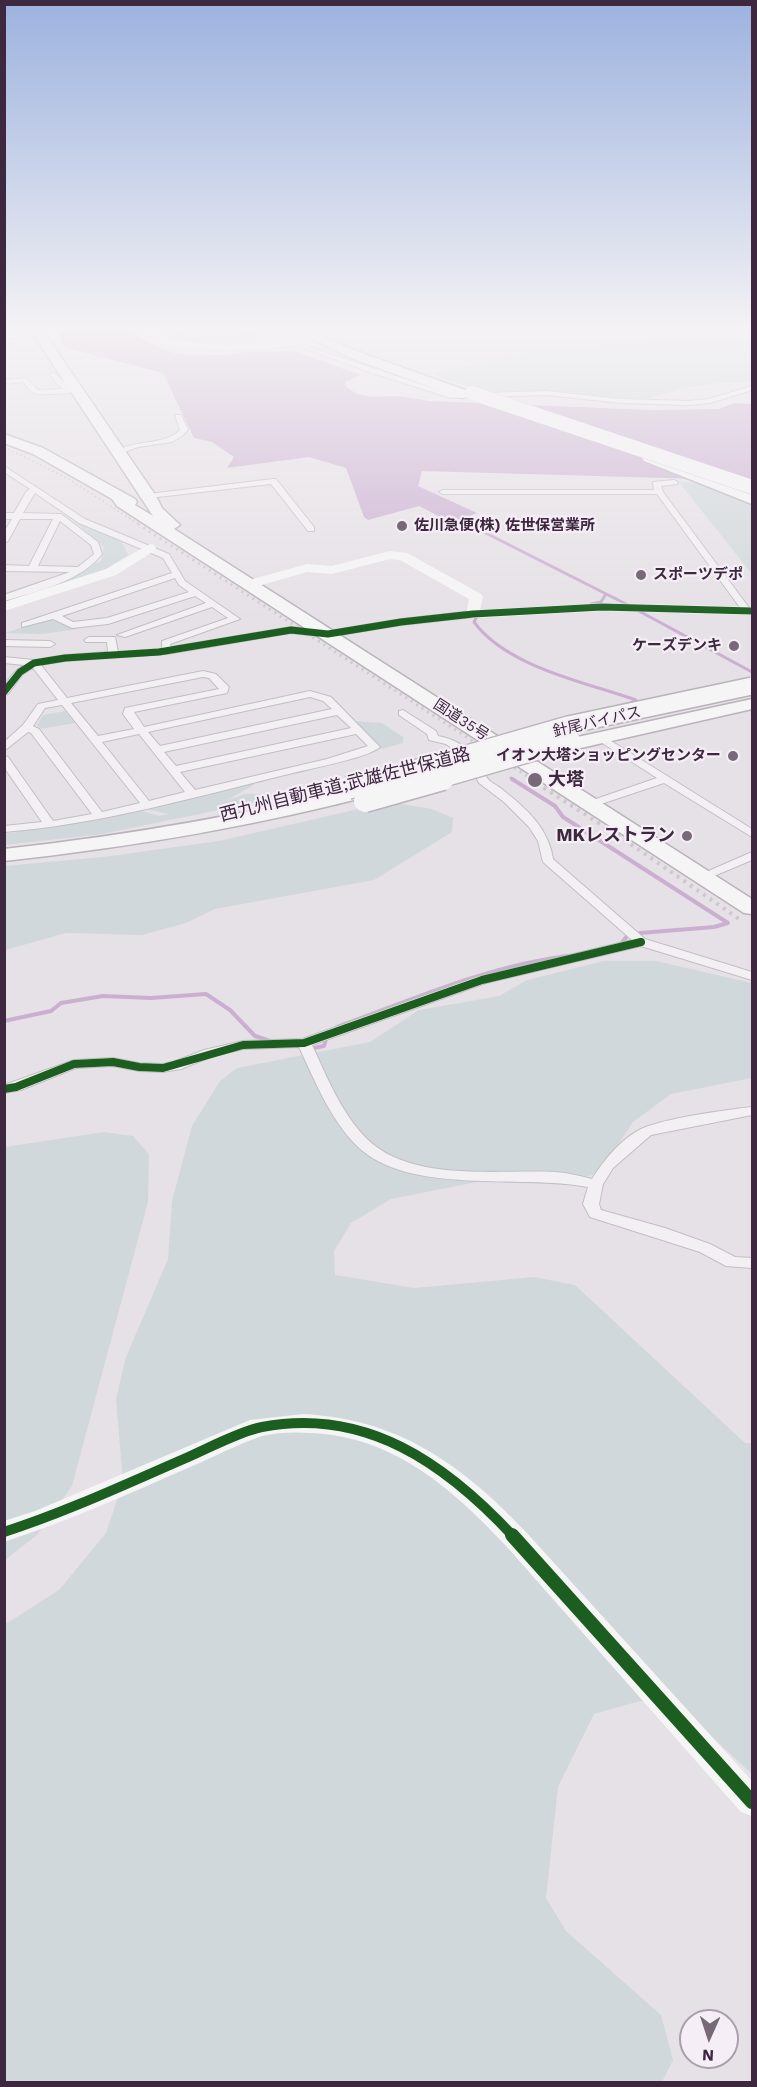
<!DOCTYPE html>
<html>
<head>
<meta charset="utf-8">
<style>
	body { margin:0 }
	#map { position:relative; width:757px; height:2087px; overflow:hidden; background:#e6e1e6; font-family:"Work Sans",sans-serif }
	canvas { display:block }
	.frame { position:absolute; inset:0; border:6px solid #3d283f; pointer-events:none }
	.north { position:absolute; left:679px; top:2009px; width:60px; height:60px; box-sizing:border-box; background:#f5eef6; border:2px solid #ab9fad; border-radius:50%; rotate:183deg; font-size:16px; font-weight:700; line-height:24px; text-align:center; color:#3d283f }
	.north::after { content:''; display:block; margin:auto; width:21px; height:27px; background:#786979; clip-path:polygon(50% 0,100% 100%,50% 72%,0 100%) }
</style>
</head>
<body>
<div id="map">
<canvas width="757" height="2087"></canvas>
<div class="frame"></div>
<div class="north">N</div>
</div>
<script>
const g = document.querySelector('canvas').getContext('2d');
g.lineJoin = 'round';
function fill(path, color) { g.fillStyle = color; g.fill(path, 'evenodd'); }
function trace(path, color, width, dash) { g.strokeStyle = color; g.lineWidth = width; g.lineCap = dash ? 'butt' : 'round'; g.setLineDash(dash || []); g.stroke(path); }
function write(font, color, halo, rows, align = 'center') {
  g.font = font + ' "Work Sans","Noto Sans JP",sans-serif'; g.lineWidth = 4.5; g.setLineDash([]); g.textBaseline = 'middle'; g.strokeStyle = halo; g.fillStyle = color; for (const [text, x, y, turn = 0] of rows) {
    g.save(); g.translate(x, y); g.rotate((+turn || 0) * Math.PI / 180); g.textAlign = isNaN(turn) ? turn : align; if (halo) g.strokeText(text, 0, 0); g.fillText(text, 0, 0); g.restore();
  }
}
const green = new Path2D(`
	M185 328H219L224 334 222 336 257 332 266 328H286L302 337 292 338 284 336 241 343 172 342 170 340V335L186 329Z
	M646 339H752V382L720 383 684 388 643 400 613 399 559 391H480L438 377 435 373 535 351Z
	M678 481 703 484 752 504V574Z
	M73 520 122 542 128 555 102 572 5 606 4 593 101 561 104 547Z
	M48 619 79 629 41 634 5 633Z
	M65 711 75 723 41 729 37 725 43 715Z
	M354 721 382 723 403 737V743L381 749Z
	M254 780V785L227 800 246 794 302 793 102 834 5 845 4 834 142 811 159 816 169 814 145 809Z
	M389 802 432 809 453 818 452 832 374 880 215 909 186 923 142 935 66 933 5 950V866L103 857 219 841Z
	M604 961H656L752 983V1078L671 1094 633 1122 599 1173 568 1182 492 1179 391 1199 351 1223 334 1251 335 1275 414 1288 534 1277 575 1285 745 1443H752V1774L683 1710 640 1701 594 1714 558 1787 546 1898 566 1931 661 2015 673 2060 662 2082H5L4 1625 59 1590 106 1533 123 1482 116 1399 126 1357 168 1259 172 1201 192 1126 220 1081 237 1068 370 1042 419 1010 499 996 527 980Z
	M104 1132 133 1136 149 1154 148 1202 72 1486 37 1535 5 1560V1147Z`);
const water = new Path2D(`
	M60 328H121L164 350 179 354 222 355 258 351H296L360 375 345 382V385C359 400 377 396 395 396 407 397 418 399 429 401L652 410 719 409 734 403 752 404V479L735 480 422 471 418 486 477 513 452 523 419 506 368 520 364 517 346 468 309 457 227 468 234 457 212 442 194 438 163 373 67 348 61 342Z`);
const streamFar2 = new Path2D(`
	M461 520 471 525`);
const streamFar1 = new Path2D(`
	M468 524 628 605
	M591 604 601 602 606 594
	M637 610 752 672
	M477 616 474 622C507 667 585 682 636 700L628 704
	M511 778 514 780`);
const stream = new Path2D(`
	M512 779 555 806 563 817 728 923 714 927 640 933
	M621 944 627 936
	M4 1021 51 1011 61 1003 103 996 151 998 206 994 230 1010 255 1036 270 1041
	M337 1027C412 1000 488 966 567 956
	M309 1049 324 1046 327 1036`);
const street = new Path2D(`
	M37 331 42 332 4 346V342Z
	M291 341 451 394 546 391 621 399 688 401 709 399 752 386V390L710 403 688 405 621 403 546 395 451 398 369 372 291 343Z
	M53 372 72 388 82 390C75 393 41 396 34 393 29 391 27 386 24 382L4 384V380L26 378 38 390 63 389 57 384 50 374Z
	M175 415H181L188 430 182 436 172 442 138 447 119 454 115 452C135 439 164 446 180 430Z
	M4 466 85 519 169 554 185 581 240 619 170 644 171 647 291 627 328 631 401 619 473 611 478 614 473 617 401 625 328 637 291 633 167 654 65 661 41 665 67 698 203 671 216 674 229 687 227 693 134 712 144 727 310 691 331 697 380 747C368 758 308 769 289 774 195 797 102 824 4 832V826L42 822 4 767V756L8 757 53 821 92 814 31 733 28 732 4 751V742L23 725 38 704 58 700 33 668 23 674 8 694 4 695C4 681 13 672 24 665L4 663V657L34 660 65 655 108 652 107 642H86L84 640 89 637H115L118 652 162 649V641L228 618 212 607 125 637 117 635 206 603 195 596 108 624 72 628 53 619 22 627V623L172 573 163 558 79 523 35 493 23 513 61 514 98 542 102 554C80 582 38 591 4 601V595L70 572 4 571V565L29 566 53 519H20L8 541 4 543V532L12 519H4V513H14L26 492 30 489 4 472ZM60 521 91 545 94 554 78 567 38 566ZM175 578 179 585 189 592 107 618 73 622 62 616ZM203 677 209 678 219 689 125 708 123 714 134 729 98 736 71 703ZM310 697 323 701 332 709 160 746 148 732ZM62 705 140 803 102 812 39 729 33 726 45 708ZM337 715 351 728 176 766 164 752ZM139 734 185 792 149 801 102 742ZM356 734 368 746 327 759 195 790 180 772Z
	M273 479H276L314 527V531H308L271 484 149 498 145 496 149 494Z
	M674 480 678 482 677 484 661 486 663 492 750 609V613H744L657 494H443L439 492 443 490H654L653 482Z
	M4 640 50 641 55 644 50 647 4 646Z
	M403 710 436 731 438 736C457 739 472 750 482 767 484 770 485 776 488 779 491 783 499 786 503 790 526 808 549 829 553 859L645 939 752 972V980L641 946 486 983 312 1045C327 1077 341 1113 367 1139 412 1183 499 1169 556 1172 568 1173 580 1176 592 1179 604 1160 621 1139 641 1129 665 1118 725 1110 752 1107V1115L651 1135 613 1168 603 1184 599 1204 601 1210 665 1228 710 1244 735 1257 752 1258V1268L726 1266 700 1252 590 1217 583 1204 588 1187C521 1174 408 1196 357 1146 330 1119 315 1081 299 1047L243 1049 213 1056 181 1069 163 1072 139 1071 113 1066 76 1068 21 1090 4 1093V1085L74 1060 113 1058 139 1063 163 1064 173 1062 204 1050 243 1041 302 1039 477 977 632 940 543 862 538 841 529 827 504 802 479 783 470 766 460 754 446 744 429 740 427 734 399 715V711Z
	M600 734 752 829V837L664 783 595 806H587V802L657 778 596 739V735Z
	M752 852V860L707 879H699L697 876Z`);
const secondary = new Path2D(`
	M124 328C142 327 160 338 178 341 219 348 265 346 304 335L309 338C298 347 278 347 264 348 227 351 155 353 124 328Z
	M322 328H331L332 329 324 333H318V329Z
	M150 544 154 545 156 548 154 551 116 575 4 611V602L106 569Z
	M390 551 407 553 481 594 483 597 480 610 602 603 752 607V615L602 611 473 618 466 614 469 599 400 560 390 559 332 574 307 572 251 588 244 584 246 581 307 564 332 566Z
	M303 1414C399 1419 461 1464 526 1532L752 1781V1816L741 1812 507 1547C453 1489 394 1437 312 1433 296 1432 277 1432 262 1436 238 1444 214 1457 190 1467 129 1494 68 1521 4 1542V1521L35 1511 250 1420Z`);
const highway = new Path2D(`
	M29 328H41L156 496 162 508 180 525 174 529 752 899V914L744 913 117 506 112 499 33 454 4 443V434L43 448 135 499 137 502 135 505 153 516Z
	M290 328H305L359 352 468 391 469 394 463 398 458 397 351 358Z
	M649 454 752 495V504L644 461 642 458 644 455Z
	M752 699V709L550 755 543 753 541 749 543 745 550 743Z
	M374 783 381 785 384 789 381 793C257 826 132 847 4 861V849C131 835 251 814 374 783Z`);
const railFar2 = new Path2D(`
	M4 447 67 478 140 525`);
const railFar1 = new Path2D(`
	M138 524 533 780`);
const rail = new Path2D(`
	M530 779 622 838 742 921`);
const highwayBridgeFar2 = new Path2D(`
	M472 393 752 487`);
const highwayBridgeFar1 = new Path2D(`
	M376 780 568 725 752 686
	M437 780 572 741`);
const highwayBridge = new Path2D(`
	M348 788 381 779
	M365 801 443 779`);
const cyclewayFar3 = new Path2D(`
	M4 692 20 672 34 663 65 658 159 652 291 630 328 634 401 622 473 614 602 607 752 611`);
const cyclewayFar2 = new Path2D(`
	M4 1089 16 1087 74 1064 113 1062 139 1067 163 1068 243 1045 304 1043 482 980 641 942`);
const cyclewayFar1 = new Path2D(`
	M4 1532C66 1512 126 1484 186 1458 207 1449 240 1431 262 1427 366 1407 446 1464 513 1536`);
const cycleway = new Path2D(`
	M512 1535 752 1802`);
const markers = [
	[402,526,6,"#786979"],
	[641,575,6,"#786979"],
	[734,646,6,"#786979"],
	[733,756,6,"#786979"],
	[535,780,8,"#786979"],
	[687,836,6,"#786979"]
];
const farPoinames = [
	["佐川急便(株) 佐世保営業所",414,526],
	["スポーツデポ",653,575],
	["ケーズデンキ",722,646,"right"],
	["イオン大塔ショッピングセンター",721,756,"right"]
];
const farStreetnames = [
	["国道35号",461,720,33],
	["針尾バイパス",597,722,-13]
];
const poiNames = [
	["大塔",548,780],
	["MKレストラン",675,836,"right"]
];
const streetNames = [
	["西九州自動車道;武雄佐世保道路",345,785,-14]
];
fill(green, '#d1d8db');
fill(water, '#cbafd1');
trace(streamFar2, '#cbafd1', 2);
trace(streamFar1, '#cbafd1', 3);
trace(stream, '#cbafd1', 4);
trace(street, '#c2bec3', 2);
trace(highway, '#b9b3ba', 3);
fill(street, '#f2f0f2');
fill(secondary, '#f6f5f6');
fill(highway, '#f6f5f6');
trace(railFar2, '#cdc9ce', 2, [1.5, 3]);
trace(railFar1, '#cdc9ce', 3, [2, 4.5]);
trace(rail, '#cdc9ce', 4, [3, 5]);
trace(highwayBridgeFar2, '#b9b3ba', 15, []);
trace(highwayBridgeFar1, '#b9b3ba', 20, []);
trace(highwayBridge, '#b9b3ba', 25, []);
trace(highwayBridgeFar2, '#f6f5f6', 14);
trace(highwayBridgeFar1, '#f6f5f6', 17);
trace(highwayBridge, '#f6f5f6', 22);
trace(cyclewayFar3, '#1b5e20', 7);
trace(cyclewayFar2, '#1b5e20', 8);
trace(cyclewayFar1, '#1b5e20', 10);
trace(cycleway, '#1b5e20', 14);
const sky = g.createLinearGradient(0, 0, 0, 620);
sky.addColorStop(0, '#9cb2df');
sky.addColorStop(0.53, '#f4f2f4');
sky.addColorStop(1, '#f4f2f400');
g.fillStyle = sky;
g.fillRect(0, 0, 757, 620);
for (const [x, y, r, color] of markers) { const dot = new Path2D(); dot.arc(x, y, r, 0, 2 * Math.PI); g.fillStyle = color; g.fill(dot); trace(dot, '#f5eef6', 2); }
write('bold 15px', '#3d283f', '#f5eef6', farPoinames, 'left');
write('15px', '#3d283f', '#f5eef6', farStreetnames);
write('bold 18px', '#3d283f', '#f5eef6', poiNames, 'left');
write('18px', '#3d283f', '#f5eef6', streetNames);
</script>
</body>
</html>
